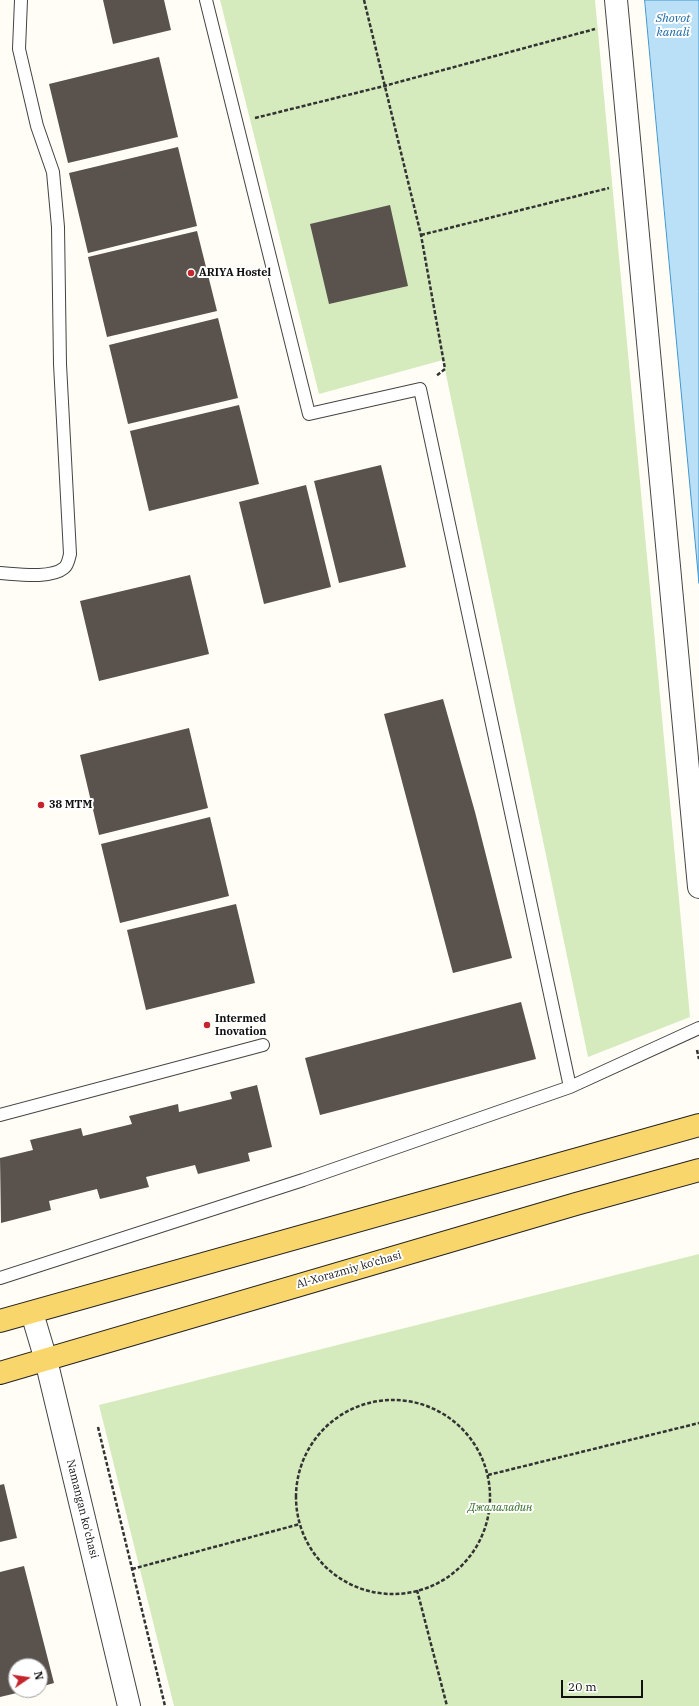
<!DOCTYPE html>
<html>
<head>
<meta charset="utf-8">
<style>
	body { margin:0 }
	#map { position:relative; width:699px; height:1706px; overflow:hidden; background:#fffdf5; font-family:"IBM Plex Serif",serif }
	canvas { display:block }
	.north { position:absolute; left:8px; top:1658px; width:40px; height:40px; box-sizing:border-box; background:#fff; border:1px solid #a0a0a0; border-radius:50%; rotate:77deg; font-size:11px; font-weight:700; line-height:16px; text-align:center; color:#111 }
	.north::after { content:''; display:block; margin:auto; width:14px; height:18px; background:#c4262e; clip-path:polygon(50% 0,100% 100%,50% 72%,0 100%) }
	.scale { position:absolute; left:561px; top:1680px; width:82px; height:18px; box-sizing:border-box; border:2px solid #111; border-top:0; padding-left:5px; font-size:12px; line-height:14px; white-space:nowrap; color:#111; -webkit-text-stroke:3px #fff; paint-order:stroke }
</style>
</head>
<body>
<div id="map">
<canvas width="699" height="1706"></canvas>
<div class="north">N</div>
<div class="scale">20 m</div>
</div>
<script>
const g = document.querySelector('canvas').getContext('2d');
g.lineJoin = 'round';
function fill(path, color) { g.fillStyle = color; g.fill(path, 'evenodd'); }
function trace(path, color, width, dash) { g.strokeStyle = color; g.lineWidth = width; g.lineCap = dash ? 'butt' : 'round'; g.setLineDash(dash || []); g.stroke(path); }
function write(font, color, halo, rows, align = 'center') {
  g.font = font + ' "IBM Plex Serif",serif'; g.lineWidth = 4; g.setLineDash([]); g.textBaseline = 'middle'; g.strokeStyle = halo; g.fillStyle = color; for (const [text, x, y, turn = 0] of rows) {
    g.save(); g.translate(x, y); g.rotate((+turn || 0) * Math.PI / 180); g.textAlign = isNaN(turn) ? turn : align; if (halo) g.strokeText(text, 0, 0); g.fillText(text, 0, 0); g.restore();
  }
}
const green = new Path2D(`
	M220 0H595L690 1017 588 1057 443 360 319 394Z
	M699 1254V1706H174L99 1405Z`);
const water = new Path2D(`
	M645 0H699V583Z`);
const building = new Path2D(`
	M103 0H164L171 30 113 44Z
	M159 57 178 137 68 163 49 84Z
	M178 147 197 226 88 253 69 173Z
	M390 205 408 286 329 304 310 224Z
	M197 231 217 311 107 337 88 257Z
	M218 318 238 398 128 424 109 345Z
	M239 405 259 484 149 511 130 431Z
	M381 465 406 567 339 583 314 481Z
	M306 485 331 587 264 604 239 502Z
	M190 575 209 654 99 681 80 601Z
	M443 699 475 812 512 958 453 973 384 714Z
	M189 728 208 808 99 835 80 755Z
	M210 817 229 896 120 923 101 844Z
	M236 904 255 983 146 1010 127 930Z
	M521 1002 536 1059 320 1115 305 1058Z
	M257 1085 272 1147 248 1153 250 1161 198 1174 195 1165 146 1177 149 1187 100 1199 97 1189 49 1201 51 1210 1 1223 0 1158 33 1150 30 1140 81 1128 83 1136 132 1124 129 1116 178 1104 179 1112 232 1099 230 1092Z
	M4 1484 17 1538 0 1542V1485Z
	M24 1566 54 1683 40 1687V1666H16V1690L25 1691 0 1697V1572Z`);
const path = new Path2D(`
	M364 0 421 235 445 369 436 376
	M255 118 384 86 595 29
	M421 235 609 188
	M697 1050 699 1059
	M296 1497a97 97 0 1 1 194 0a97 97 0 1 1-194 0Z
	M98 1427 165 1706
	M488 1475 699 1423
	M132 1569 300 1524
	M417 1590 447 1706`);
const lane = new Path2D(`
	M0 573C17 574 51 579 64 568 68 565 69 558 70 554L60 364 58 227 53 172 37 126 19 49 21 0
	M570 1087 699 1028
	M0 1115 263 1045
	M0 1278 303 1180 570 1087 420 389 309 414 206 0`);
const street = new Path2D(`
	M616 0 699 887
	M32 1313 46 1360 129 1706`);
const primary = new Path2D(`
	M0 1321 699 1125
	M0 1373 576 1204 699 1170`);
const markers = [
	[191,273,4,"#c4262e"],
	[41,805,4,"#c4262e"],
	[207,1025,4,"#c4262e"]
];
const poiNames = [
	["ARIYA Hostel",199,273],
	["38 MTM",49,805],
	["Intermed",215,1019],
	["Inovation",215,1032]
];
const streetNames = [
	["Al-Xorazmiy ko’chasi",349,1270,-16],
	["Namangan ko'chasi",82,1509,76]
];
const parkNames = [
	["Джалаладин",500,1508]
];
const waterNames = [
	["Shovot",673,19],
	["kanali",673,33]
];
fill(green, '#d5ebbd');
fill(water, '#b9e0f7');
trace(water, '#3f96cf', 1);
fill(building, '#5a524d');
trace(lane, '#444', 14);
trace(street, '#444', 24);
trace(primary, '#222', 24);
trace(path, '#333', 2.5, [4, 2]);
trace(lane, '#fff', 12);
trace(street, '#fff', 22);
trace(primary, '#f9d66b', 22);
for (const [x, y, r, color] of markers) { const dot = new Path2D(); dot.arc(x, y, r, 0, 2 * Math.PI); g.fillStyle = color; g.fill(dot); trace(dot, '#fff', 1.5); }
write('bold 11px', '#111', '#fff', poiNames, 'left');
write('11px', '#111', '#fff', streetNames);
write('italic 11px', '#2f6b1f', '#fff', parkNames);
write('italic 12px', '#1768a6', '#fff', waterNames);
</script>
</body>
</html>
